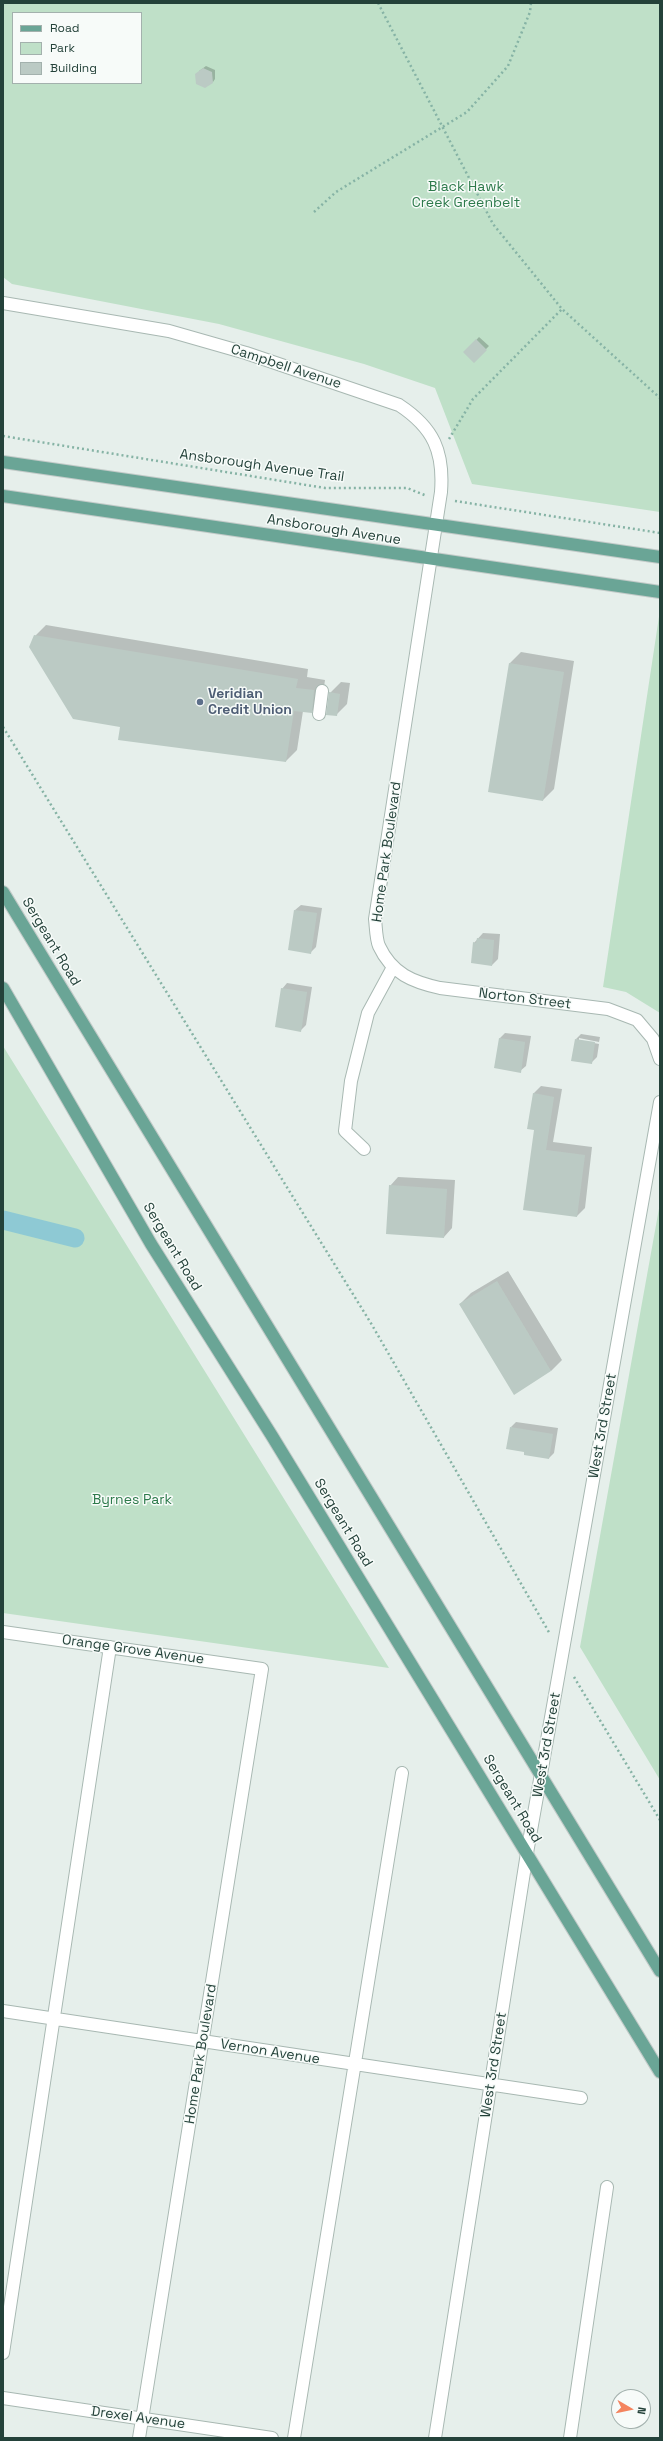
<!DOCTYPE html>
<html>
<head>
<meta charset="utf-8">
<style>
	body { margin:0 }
	#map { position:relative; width:663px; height:2441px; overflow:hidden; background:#e6efeb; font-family:"Space Grotesk",sans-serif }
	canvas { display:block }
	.frame { position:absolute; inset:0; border:4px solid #24423a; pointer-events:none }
	.legend { position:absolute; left:12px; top:12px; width:130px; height:72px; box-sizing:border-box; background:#f7fbf9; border:1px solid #a3b1ad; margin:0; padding:5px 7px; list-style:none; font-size:12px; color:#24423a }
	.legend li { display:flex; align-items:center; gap:8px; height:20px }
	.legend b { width:20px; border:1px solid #a3b1ad }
	.north { position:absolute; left:611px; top:2389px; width:40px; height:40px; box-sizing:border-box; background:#f7fbf9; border:1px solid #a3b1ad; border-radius:50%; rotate:99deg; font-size:11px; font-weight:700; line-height:16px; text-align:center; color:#24423a }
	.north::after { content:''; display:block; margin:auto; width:14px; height:18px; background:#f4845f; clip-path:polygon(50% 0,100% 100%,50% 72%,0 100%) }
</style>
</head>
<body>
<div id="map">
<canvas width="663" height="2441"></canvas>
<div class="frame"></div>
<ul class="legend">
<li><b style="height:5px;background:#6aa596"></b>Road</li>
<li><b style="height:11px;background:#bfe0c8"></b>Park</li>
<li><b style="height:11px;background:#bbcac4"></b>Building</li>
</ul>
<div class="north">N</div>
</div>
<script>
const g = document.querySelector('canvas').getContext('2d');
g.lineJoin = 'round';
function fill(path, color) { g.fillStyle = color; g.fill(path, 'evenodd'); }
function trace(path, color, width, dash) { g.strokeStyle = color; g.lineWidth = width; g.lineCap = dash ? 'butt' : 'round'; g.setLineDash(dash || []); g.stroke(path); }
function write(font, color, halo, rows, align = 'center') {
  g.font = font + ' "Space Grotesk",sans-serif'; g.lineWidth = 3; g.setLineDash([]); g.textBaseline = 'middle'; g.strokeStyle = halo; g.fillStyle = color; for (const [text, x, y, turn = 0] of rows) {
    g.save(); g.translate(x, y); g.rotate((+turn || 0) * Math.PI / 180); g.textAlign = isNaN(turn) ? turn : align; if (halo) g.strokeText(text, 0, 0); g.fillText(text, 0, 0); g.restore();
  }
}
const green = new Path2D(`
	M3 3H660V512L472 484 435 388 364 364 219 324 12 284 3 277ZM13 13H141V83H13Z
	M660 610V1013L626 992 603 987Z
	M3 1046 389 1668 3 1613Z
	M660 1203V1780L580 1647Z`);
const shadow = new Path2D(`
	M206 66 215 70V79L213 82 199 71Z
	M479 337 489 346 474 361 465 352Z
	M46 625 308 669 307 677 325 680 322 701 311 712 303 711 297 750 286 761 119 739 121 726 35 636Z
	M521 652 574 661 554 789 543 800 510 663Z
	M341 682 350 683 347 704 336 715 330 693Z
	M301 905 322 908 316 947 311 952 295 910Z
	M483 933 500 934 498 959 492 965 474 943Z
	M287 983 312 987 306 1025 301 1030 282 989Z
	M505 1033 531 1036 526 1066 520 1071 495 1067 500 1038Z
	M581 1034 600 1037 599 1042 579 1038V1040L599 1044 597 1057 591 1063 576 1039Z
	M541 1086 562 1089 553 1142 592 1147 585 1208 577 1216 535 1129 533 1094Z
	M398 1177 455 1180 452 1228 444 1237 390 1186Z
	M508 1271 562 1360 551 1371 460 1304 471 1293Z
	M516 1422 558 1428 554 1453 549 1458 525 1451 511 1427Z`);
const canal = new Path2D(`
	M3 1220 75 1238`);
const building = new Path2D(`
	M203 68 212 72 213 83 205 88 196 84 195 74Z
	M476 339 487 350 474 363 463 352Z
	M34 635 298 679 296 688 314 690 312 713 294 711 286 762 118 740 120 727 73 719 29 647Z
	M509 663 564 672 543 801 488 792Z
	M329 692 340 694 337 716 326 715Z
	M294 910 317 913 311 954 288 950Z
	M477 938 494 940 492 966 471 963 473 942 476 943Z
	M281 988 307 992 301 1032 275 1027Z
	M499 1038 525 1042 521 1073 494 1068Z
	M575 1039 595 1042 592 1064 571 1061Z
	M533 1093 554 1097 546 1150 585 1155 577 1217 523 1210 534 1130 527 1129Z
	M389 1185 447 1189 444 1238 386 1234Z
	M497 1281 551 1371 514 1395 459 1304Z
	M510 1427 553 1434 549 1459 524 1455V1452L506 1449Z`);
const path = new Path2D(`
	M378 3 493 224 562 309 660 398
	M314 212 336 192 467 112 508 66 530 12 531 3
	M3 436 325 488H407L427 496
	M449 439 473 399 562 309
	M455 501 660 533
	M3 727 372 1325 550 1634
	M574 1677 660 1820`);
const minor = new Path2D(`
	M3 303 169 331 246 353 399 405C434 428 444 452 441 492L375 919C376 927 376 939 379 946 392 974 413 982 440 988L608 1009 637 1020 653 1039 660 1059
	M319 714 322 691
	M364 1149 345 1131 351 1081 368 1013 393 967
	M3 1632 262 1669 139 2438
	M3 2011 581 2098
	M3 2353 110 1647
	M3 2398 272 2438
	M294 2438 402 1773
	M435 2438 527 1853 660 1102
	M570 2438 607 2187`);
const major = new Path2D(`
	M3 462 660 557
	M3 496 660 592
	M3 892 660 1971
	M3 988 151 1244 272 1436 660 2072`);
const markers = [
	[200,702,4,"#5c6f8a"]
];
const parkNames = [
	["Black Hawk",466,187],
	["Creek Greenbelt",466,203],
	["Byrnes Park",132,1500]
];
const streetNames = [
	["Campbell Avenue",286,367,18],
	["Ansborough Avenue Trail",262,466,8],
	["Ansborough Avenue",334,530,9],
	["Home Park Boulevard",387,852,-82],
	["Sergeant Road",51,942,59],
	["Norton Street",525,999,7],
	["Sergeant Road",172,1247,59],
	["West 3rd Street",603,1426,-80],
	["Sergeant Road",343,1523,59],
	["Orange Grove Avenue",133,1650,8],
	["West 3rd Street",547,1745,-80],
	["Sergeant Road",512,1799,59],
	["Vernon Avenue",270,2052,9],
	["Home Park Boulevard",201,2054,-81],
	["West 3rd Street",494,2065,-81],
	["Drexel Avenue",138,2418,8]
];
const serviceNames = [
	["Veridian",208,694],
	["Credit Union",208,710]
];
fill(green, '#bfe0c8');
fill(shadow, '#0003');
trace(canal, '#8ec9d4', 19);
fill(building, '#bbcac4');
trace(minor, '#a8b8b2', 14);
trace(major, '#c2cac8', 14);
trace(path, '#86b3a5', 2.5, [2, 3]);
trace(minor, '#fff', 12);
trace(major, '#6aa596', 12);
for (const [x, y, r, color] of markers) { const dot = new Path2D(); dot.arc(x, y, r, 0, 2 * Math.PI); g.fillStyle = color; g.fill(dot); trace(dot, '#f7fbf9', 1.5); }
write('14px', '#2d7a4b', '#f7fbf9', parkNames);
write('14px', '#24423a', '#f7fbf9', streetNames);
write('bold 14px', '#4e5e75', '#f7fbf9', serviceNames, 'left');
</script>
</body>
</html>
